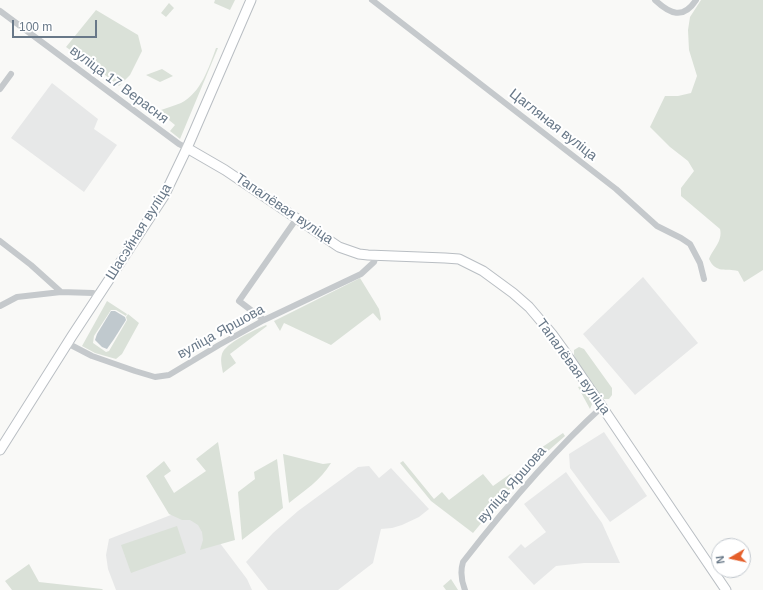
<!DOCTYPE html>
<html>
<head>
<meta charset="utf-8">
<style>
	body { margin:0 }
	#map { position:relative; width:763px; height:590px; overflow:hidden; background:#f9f9f7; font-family:Arial,sans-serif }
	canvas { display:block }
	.north { position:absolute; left:711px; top:538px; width:40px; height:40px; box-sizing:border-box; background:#fff; border:1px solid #c3c9cf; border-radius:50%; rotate:261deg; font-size:11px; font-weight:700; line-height:16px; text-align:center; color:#687888 }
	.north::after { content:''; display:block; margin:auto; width:14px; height:18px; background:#e55f2a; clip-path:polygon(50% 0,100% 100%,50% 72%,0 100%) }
	.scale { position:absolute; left:12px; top:20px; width:85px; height:18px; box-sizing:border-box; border:2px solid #687888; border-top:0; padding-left:5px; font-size:12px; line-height:14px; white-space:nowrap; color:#687888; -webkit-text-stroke:3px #fff; paint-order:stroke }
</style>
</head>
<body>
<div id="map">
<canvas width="763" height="590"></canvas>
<div class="north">N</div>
<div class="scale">100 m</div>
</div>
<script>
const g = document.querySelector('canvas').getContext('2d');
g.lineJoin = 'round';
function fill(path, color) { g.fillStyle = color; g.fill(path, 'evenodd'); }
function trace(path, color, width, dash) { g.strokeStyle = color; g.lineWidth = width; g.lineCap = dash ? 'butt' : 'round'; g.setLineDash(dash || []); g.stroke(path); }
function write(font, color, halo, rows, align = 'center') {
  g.font = font + ' Arial,sans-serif'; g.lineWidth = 4; g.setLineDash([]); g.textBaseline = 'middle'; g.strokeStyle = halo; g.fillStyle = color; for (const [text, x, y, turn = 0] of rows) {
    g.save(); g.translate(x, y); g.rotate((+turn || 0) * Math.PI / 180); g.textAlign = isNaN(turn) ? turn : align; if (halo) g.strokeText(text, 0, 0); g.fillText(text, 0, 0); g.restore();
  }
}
const built = new Path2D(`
	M52 83 98 119 94 129 117 145 84 192 11 138Z
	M643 277 698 343 635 395 583 334Z
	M604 432 647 496 610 522 570 468 569 454Z
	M369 466 379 478 391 468 429 509 419 517 402 525 392 528 381 529 373 563 338 590H268L246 562 273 533 298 511 358 467Z
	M566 472 602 523 620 563H584L556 566 534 585 508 557 521 544 525 548 546 532 524 504Z
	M176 513 201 518 247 579 252 590H116L108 569 106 555 109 539Z`);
const green = new Path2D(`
	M215 0H235L230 10 214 3Z
	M701 0H763V270L744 282 738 271C726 268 716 274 709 259 713 249 723 241 720 229L681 196V188L694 171 688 161 670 147 650 127 665 96H678L691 93 697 76 689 50 688 30 690 17Z
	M169 3 174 8 166 17 161 13Z
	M96 10 138 35 142 51 130 75 119 86 81 56 82 54 73 52 66 47Z
	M216 48H218L180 139 170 131 175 125 158 111C166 108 174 106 181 103 201 93 209 67 216 48Z
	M162 69 173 76 160 82 146 75Z
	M360 278 379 309 381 319 380 321 373 313 331 345 284 323 280 331 274 321Z
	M107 301 127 314 126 316 116 310H111L94 336 93 343 106 352 109 351 127 320 126 317 128 314 139 323 122 354 116 359 95 353 82 346Z
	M266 325 267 326 230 354 236 363 223 373C222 367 220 360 222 354 225 343 255 330 266 325Z
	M579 347 584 349 612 388V395L609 399H604L600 395 576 361 574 355V350Z
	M582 386 592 404 590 409 578 387Z
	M563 433 565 436 547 452 542 454 538 450Z
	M218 442 235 540 200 550 203 540 202 532 198 525 190 520H182L169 514 146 476 164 461 171 471 164 476 174 493 206 471 196 459Z
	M283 454 323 464 331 463C321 480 304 491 289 503Z
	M277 459 283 508 242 540 238 492 255 479 254 472Z
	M403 461 434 499 442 492 449 500 483 474 493 486 510 474 518 479 473 533 431 501 400 463Z
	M177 526 186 553 131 573 121 545Z
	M29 564 39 582 102 589 103 590H12L5 581Z
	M451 579 458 590H446L443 586Z`);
const water = new Path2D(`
	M111 311H115L125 317 126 320 114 339 107 349 102 347 95 340 97 334Z`);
const minor = new Path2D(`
	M372 0 616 189 657 226 681 238 690 244 700 263 704 279
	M655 0C670 14 683 20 696 0
	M0 11 179 144 187 148
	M0 89 11 74
	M0 241 31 265 61 292 93 293 99 296
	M0 306 17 297 61 292
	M264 320 239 301 297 218
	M67 343 92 356 135 371 155 377 169 375 219 345 264 320 361 274 374 262 376 256
	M465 590C461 580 460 572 463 562 505 508 552 452 603 406`);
const secondary = new Path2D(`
	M187 148 225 170 339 247 359 254 368 255 445 258 459 259 483 271 513 293 529 307 552 334 565 352 726 590
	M0 450 72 336 164 196 187 148 251 0`);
const streetNames = [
	["вуліца 17 Верасня",119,85,37],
	["Цагляная вуліца",553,125,38],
	["Тапалёвая вуліца",284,209,34],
	["Шасэйная вуліца",139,232,-58],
	["вуліца Яршова",221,332,-29],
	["Тапалёвая вуліца",573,367,54],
	["вуліца Яршова",512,485,-49]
];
fill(built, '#e7e8e8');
fill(green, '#dae1d8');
fill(water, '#c0c9ce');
trace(secondary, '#b9bec3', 11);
trace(minor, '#c5c9cc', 6);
trace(secondary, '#fff', 9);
write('14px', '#687888', '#fff', streetNames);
</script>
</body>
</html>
